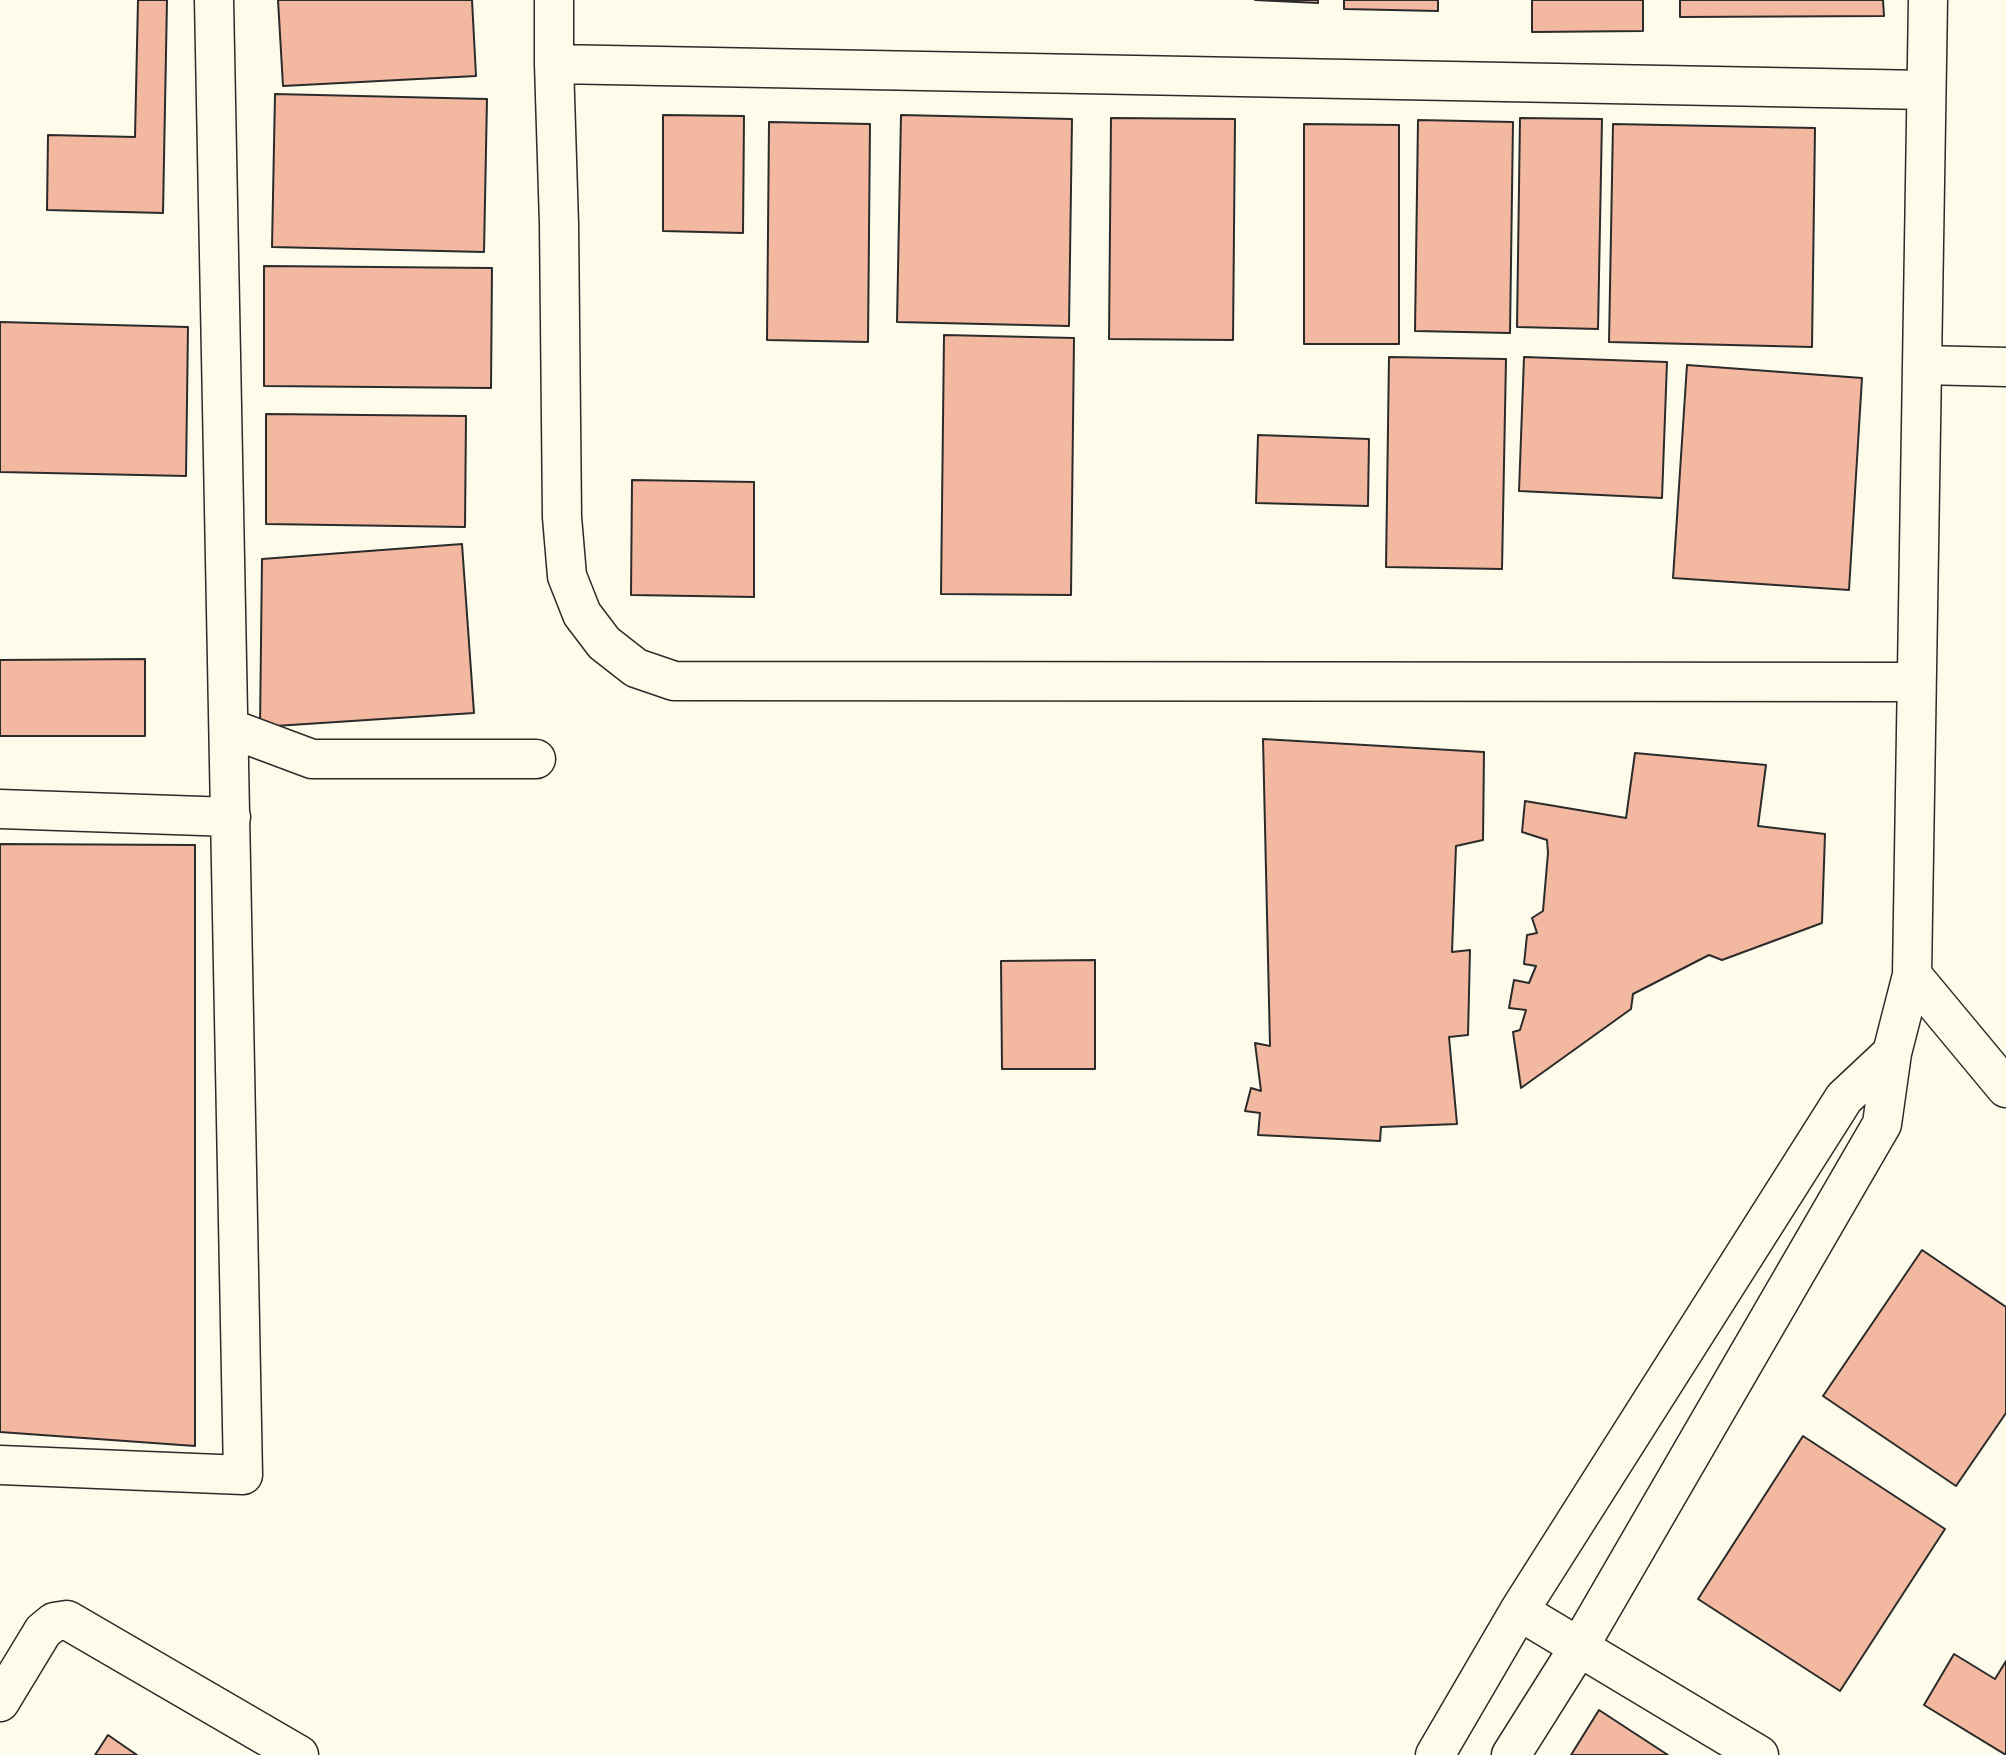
<!DOCTYPE html>
<html>
<head>
<meta charset="utf-8">
<style>
	body { margin:0 }
	canvas { display:block; background:#fdfbea }
</style>
</head>
<body>
<canvas width="2006" height="1755"></canvas>
<script>
const g = document.querySelector('canvas').getContext('2d');
g.lineJoin = 'round';
function fill(path, color) { g.fillStyle = color; g.fill(path, 'evenodd'); }
function trace(path, color, width, dash) { g.strokeStyle = color; g.lineWidth = width; g.lineCap = dash ? 'butt' : 'round'; g.setLineDash(dash || []); g.stroke(path); }
const building = new Path2D(`
	M138 0H167L163 213 47 210 48 135 135 137Z
	M278 0H472L476 76 283 86Z
	M1255 0H1318V3Z
	M1344 0H1438V11L1344 9Z
	M1532 0H1643V31L1532 32Z
	M1680 0H1883L1884 16 1680 17Z
	M275 94 487 99 484 252 272 247Z
	M663 115 744 116 743 233 663 231Z
	M901 115 1072 119 1069 326 897 322Z
	M1111 118 1235 119 1233 340 1109 339Z
	M1520 118 1602 119 1598 329 1517 327Z
	M1418 120 1513 122 1510 333 1415 331Z
	M769 122 870 124 868 342 767 340Z
	M1304 124 1399 125V344H1304Z
	M1613 124 1815 128 1812 347 1609 342Z
	M264 266 492 268 491 388 264 386Z
	M0 322 188 327 186 476 0 472Z
	M944 335 1074 338 1071 595 941 594Z
	M1389 357 1506 359 1502 569 1386 567Z
	M1524 357 1667 362 1662 498 1519 491Z
	M1687 365 1862 378 1849 590 1673 578Z
	M266 414 466 416 465 527 266 524Z
	M1258 435 1369 439 1368 506 1256 503Z
	M632 480 754 482V597L631 595Z
	M462 544 474 713 260 727 262 559Z
	M145 659V736H0V660Z
	M1263 739 1484 752 1483 840 1456 846 1452 952 1470 950 1468 1035 1449 1037 1457 1124 1381 1127 1380 1141 1258 1135 1260 1113 1245 1111 1251 1088 1261 1091 1255 1043 1270 1046Z
	M1635 753 1766 765 1758 826 1825 834 1822 923 1722 960 1709 955 1633 994 1631 1009 1521 1088 1513 1032 1520 1030 1526 1010 1509 1008 1514 980 1529 983 1536 966 1524 964 1527 935 1537 933 1532 918 1543 911 1548 853 1547 840 1522 832 1525 801 1626 818Z
	M0 844 195 845V1446L0 1432Z
	M1095 960V1069H1002L1001 961Z
	M1922 1250 2006 1307V1413L1956 1486 1823 1396Z
	M1803 1436 1945 1529 1840 1691 1698 1599Z
	M1954 1654 1995 1679 2006 1661V1755L1924 1705Z
	M1599 1710 1668 1755H1571Z
	M108 1735 137 1755H95Z`);
const minor = new Path2D(`
	M554 0V64L559 224 562 517 567 576 582 614 604 643 636 668 674 681 1916 682
	M554 64 1926 90
	M1922 365 2006 367
	M229 728 312 759H536
	M0 809 231 817
	M1912 975 2006 1088
	M0 1465 243 1475 214 0
	M1519 1611 1759 1755
	M0 1702 43 1631 54 1622 67 1620 299 1755
	M1435 1755 1519 1611 1844 1098 1892 1053
	M1511 1755 1579 1647 1882 1124 1892 1053 1912 975 1928 0`);
fill(building, '#f2b8a0');
trace(building, '#2b2b2b', 2);
trace(minor, '#2b2b2b', 41);
trace(minor, '#fdfbea', 38);
</script>
</body>
</html>
